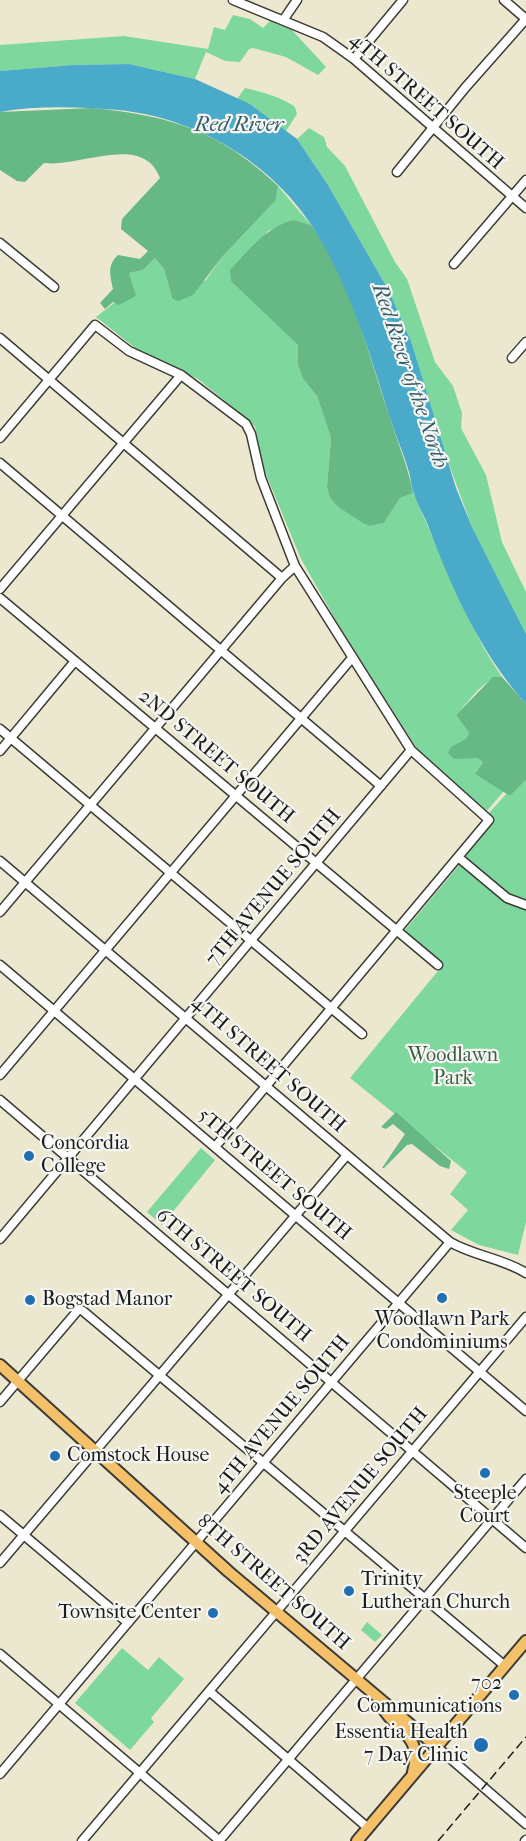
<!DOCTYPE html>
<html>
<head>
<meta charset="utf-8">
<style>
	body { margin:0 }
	canvas { display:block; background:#ece8cf }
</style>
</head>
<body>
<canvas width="526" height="1841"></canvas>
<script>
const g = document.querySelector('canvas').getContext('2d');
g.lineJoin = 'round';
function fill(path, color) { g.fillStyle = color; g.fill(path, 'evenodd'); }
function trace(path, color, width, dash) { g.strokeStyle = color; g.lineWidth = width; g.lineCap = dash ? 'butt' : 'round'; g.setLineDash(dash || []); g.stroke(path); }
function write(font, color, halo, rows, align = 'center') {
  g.font = font + ' "IM FELL French Canon",serif'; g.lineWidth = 4.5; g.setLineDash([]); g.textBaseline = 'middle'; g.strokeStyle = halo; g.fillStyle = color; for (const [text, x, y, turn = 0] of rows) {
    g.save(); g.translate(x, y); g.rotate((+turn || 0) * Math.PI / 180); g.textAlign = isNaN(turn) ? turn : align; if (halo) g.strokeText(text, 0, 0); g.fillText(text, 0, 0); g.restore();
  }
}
const green = new Path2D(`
	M233 15 250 19 263 28 270 21 292 30 326 67 318 75 286 57 253 48 249 49 240 62 225 61 206 52 195 79 129 64 73 65 0 71V45L124 36 208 49 214 27 225 30Z
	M245 88C259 91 284 98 295 107L297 114 286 131 250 104 237 99Z
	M309 128 324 137 327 147 345 166 395 262 407 279 435 362 453 386 462 413 461 428 486 475 502 542 526 592V634L472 527 442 445 411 341 389 291 328 185 297 139Z
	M278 186 311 225 294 220 268 231 231 280 298 345V365L303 379 317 396 331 438 327 487 330 498 338 507 370 526 384 523 400 498 413 493C442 556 463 619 502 677 483 678 469 702 456 715L469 733 466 740 483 762 475 774 504 791 486 812 419 752 338 624 301 559 265 472 255 427 251 422 198 379 139 351 96 317 133 288 129 273 143 270 155 258 164 269 172 298 206 280 222 257 276 200Z
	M526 780V901L511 897 465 857 491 825 488 814 507 793 510 796Z
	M460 864 508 903 526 908V1222L518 1255 479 1245 451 1230 468 1210 450 1194 467 1172 350 1078 442 966 405 930Z
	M201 1148 215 1160 162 1225 147 1212Z
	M367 1622 382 1635 375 1642 361 1630Z
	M122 1648 148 1670 159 1657 184 1679 151 1718 154 1722 130 1750 75 1703Z`);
const forest = new Path2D(`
	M92 108C171 116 219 130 278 186L276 200 222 257 193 295 178 301 172 298 164 269 155 258 143 270 129 273 136 296 119 305 113 302 105 309 100 303 113 289C110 275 107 265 118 255L140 259 148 251 121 229 122 219 160 178C143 132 79 168 44 163L25 182 17 181 0 170V112Z
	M294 220 311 225C350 278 368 353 389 415 397 441 408 466 413 493L400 498 384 523 370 526 363 523 338 507 330 498 327 487 331 438 317 396 303 379 298 365V345L231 281 230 270C249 250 267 226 294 220Z
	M493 677H502L526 704V780L510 796 475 774 483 762 478 758 454 759 448 753 451 747 466 739 469 733 456 715Z
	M396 1112 451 1161 449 1169 440 1166 412 1144 407 1145 384 1168H382L405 1134 393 1124 386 1129 381 1127Z`);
const water = new Path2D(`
	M129 64 195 79 250 104 297 139 328 185 389 291 411 341 456 488 472 527 526 634V704C479 651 452 589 427 523 423 513 417 504 414 494 411 487 411 479 409 472 403 451 394 432 388 412 370 353 351 293 320 239 279 166 199 118 118 110 80 107 37 105 0 112V71L73 65Z`);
const minor = new Path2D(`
	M233 0 323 37 354 59 526 208
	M504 0 526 19
	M284 19 297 0
	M354 59 403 0
	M397 172 465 88 526 19
	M0 243 54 287
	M454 264 526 180
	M0 338 282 578
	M512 358 526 342
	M0 438 95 325 129 351 181 375 246 424 251 434 261 478 295 566 411 750 489 820 215 1147
	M0 463 381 786
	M0 589 181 375
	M0 598 438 965
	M0 729 362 1034
	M0 751 75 661
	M458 857 507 898 526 905
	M0 861 450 1242C474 1256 502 1258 526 1273
	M0 912 282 578 295 566
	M0 965 526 1411
	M0 1075 352 658
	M0 1100 526 1548
	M0 1239 411 750
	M0 1402 79 1309 83 1311 505 1666
	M0 1515 128 1623
	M0 1563 347 1155
	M0 1654 220 1841
	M209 1691 368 1828
	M437 1747 526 1824
	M0 1774 450 1242
	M82 1841 526 1317
	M219 1841 526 1479
	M525 1841 526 1840`);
const major = new Path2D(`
	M0 1365 229 1572 437 1747
	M379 1701C393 1732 424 1732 413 1772
	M357 1841 526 1641`);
const rail = new Path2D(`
	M438 1841 526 1737`);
const markers = [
	[29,1156,6,"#1f6fb2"],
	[442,1298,6,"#1f6fb2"],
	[30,1300,6,"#1f6fb2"],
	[55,1456,6,"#1f6fb2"],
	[485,1473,6,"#1f6fb2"],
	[349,1591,6,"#1f6fb2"],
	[213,1613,6,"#1f6fb2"],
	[514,1695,6,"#1f6fb2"],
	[481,1745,8,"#1f6fb2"]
];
const streetNames = [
	["4TH STREET SOUTH",426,102,41],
	["2ND STREET SOUTH",216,757,40],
	["7TH AVENUE SOUTH",274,888,-50],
	["4TH STREET SOUTH",268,1065,41],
	["5TH STREET SOUTH",274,1175,40],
	["6TH STREET SOUTH",233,1276,40],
	["4TH AVENUE SOUTH",282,1415,-50],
	["3RD AVENUE SOUTH",361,1486,-50],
	["8TH STREET SOUTH",273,1583,41]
];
const parkNames = [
	["Woodlawn",453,1056],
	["Park",453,1079]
];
const poiNames = [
	["Concordia",41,1144],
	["College",41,1167],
	["Bogstad Manor",42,1300],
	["Woodlawn Park",442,1320,"center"],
	["Condominiums",442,1343,"center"],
	["Comstock House",67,1456],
	["Steeple",485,1494,"center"],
	["Court",485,1517,"center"],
	["Trinity",361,1580],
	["Lutheran Church",361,1603],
	["Townsite Center",201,1613,"right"],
	["702",502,1684,"right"],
	["Communications",502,1707,"right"],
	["Essentia Health",468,1733,"right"],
	["7 Day Clinic",468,1756,"right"]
];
const waterNames = [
	["Red River",239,126],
	["Red River of the North",409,376,71]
];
fill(green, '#7ed79d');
fill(forest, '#66b884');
fill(water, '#4aaac9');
trace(minor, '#3b3b37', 11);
trace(major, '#3b3b37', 14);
trace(minor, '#fff', 8);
trace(major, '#f4c16a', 10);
trace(rail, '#1c1c1c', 1.5, [9, 4.5]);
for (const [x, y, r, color] of markers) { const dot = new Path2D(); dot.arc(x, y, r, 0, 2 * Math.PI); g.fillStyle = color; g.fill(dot); trace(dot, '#f6f6f2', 2); }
write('20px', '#1c1c1c', '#f6f6f2', streetNames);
write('20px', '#3e5d49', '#f6f6f2', parkNames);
write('20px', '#1c1c1c', '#f6f6f2', poiNames, 'left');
write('italic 21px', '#315c6a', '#f6f6f2', waterNames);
</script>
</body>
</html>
